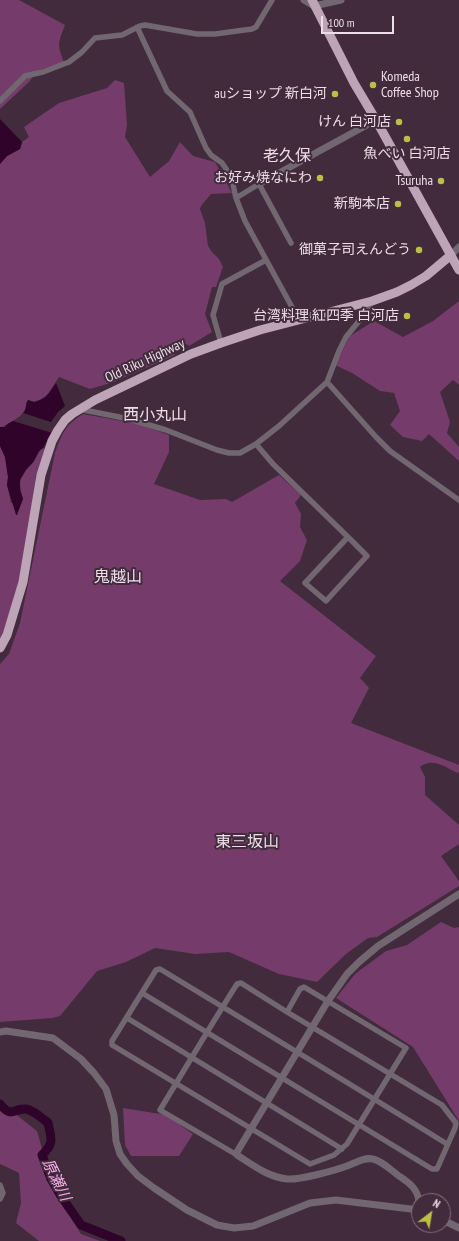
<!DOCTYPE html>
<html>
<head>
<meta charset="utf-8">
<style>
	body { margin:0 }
	#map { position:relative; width:459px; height:1241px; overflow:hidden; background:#412b3c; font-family:"PT Sans Narrow",sans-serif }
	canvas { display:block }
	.north { position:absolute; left:411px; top:1193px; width:40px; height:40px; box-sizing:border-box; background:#412b3c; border:1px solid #857281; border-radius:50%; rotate:31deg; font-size:11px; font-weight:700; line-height:16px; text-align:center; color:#ecdde8 }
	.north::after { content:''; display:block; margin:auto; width:14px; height:18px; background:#bac046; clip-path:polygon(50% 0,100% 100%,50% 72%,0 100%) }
	.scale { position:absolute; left:321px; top:16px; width:73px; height:18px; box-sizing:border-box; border:2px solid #ecdde8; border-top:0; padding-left:5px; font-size:12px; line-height:14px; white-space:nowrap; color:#ecdde8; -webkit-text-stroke:3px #412b3c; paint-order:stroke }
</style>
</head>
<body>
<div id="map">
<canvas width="459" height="1241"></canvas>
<div class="north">N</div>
<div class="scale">100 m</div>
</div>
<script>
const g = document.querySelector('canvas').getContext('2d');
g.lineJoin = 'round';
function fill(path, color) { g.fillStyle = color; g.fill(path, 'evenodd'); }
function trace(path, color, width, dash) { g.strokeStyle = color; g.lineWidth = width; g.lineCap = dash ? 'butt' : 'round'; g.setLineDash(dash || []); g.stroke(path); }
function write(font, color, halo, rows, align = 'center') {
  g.font = font + ' "PT Sans Narrow","Noto Sans JP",sans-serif'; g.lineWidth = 4; g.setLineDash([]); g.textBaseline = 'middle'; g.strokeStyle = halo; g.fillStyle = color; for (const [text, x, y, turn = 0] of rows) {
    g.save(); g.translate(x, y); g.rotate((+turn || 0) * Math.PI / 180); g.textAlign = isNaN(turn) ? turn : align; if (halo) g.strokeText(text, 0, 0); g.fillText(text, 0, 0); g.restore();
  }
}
const green = new Path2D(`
	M0 0H19L65 25C58 43 57 44 64 62L37 71 29 82 0 109Z
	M115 80 124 83 127 125 125 137 150 177 169 161 180 142 193 156 215 162 232 193 211 194 201 206 200 209 205 223 208 246 212 252 219 259 223 267 216 287H212L205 314 212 332 189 346 185 343 172 350 175 355 114 382 90 389 59 377 46 397 34 402 29 400 26 403C27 416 12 420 4 427H0V164L7 156 20 149 22 142 29 137 24 127 59 103 107 88Z
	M459 301V385L453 380 440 392 450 422 447 433 459 447V461L429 434 422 441 403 437 390 425 400 411 394 393 380 391 352 373 335 365 350 336 374 321 403 337 433 321Z
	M83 414 139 424 169 435V452L154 484 200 500 226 499 232 502 279 475 301 495 295 503 301 514 300 527 307 540 300 561 280 581 376 656 360 678 369 688 351 723 459 765V772L457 773C446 767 432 757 420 767L425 777V795L459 825V844L441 856 459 881V886L377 937 368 938 346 954 317 982 279 974 229 952 195 954 155 948 126 962 97 971 60 1016 52 1018 0 1022V664L9 654 20 623 55 453C62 434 64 426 83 414Z
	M0 446 5 457 8 477 7 485 11 503 23 498C19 486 18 477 27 468 29 466 33 464 34 461 37 456 38 452 43 448L45 449 36 475 23 569 4 631 0 638Z
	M441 922 454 928 459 927V1121L413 1047 336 998 355 974 386 951 407 945Z
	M123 1108 154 1113 164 1114 193 1134 179 1156H131L125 1145Z
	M9 1109 37 1131 44 1156 63 1204 81 1234 100 1241H39L16 1223 21 1203 19 1173 0 1164V1110Z`);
const water = new Path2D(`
	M0 119 22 142 20 149 7 156 0 164Z
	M56 383 65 406 58 412 51 422 23 413C27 409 25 405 28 400L34 402C45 400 50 392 56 383Z
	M13 421 49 432 51 433 43 448 39 451 34 461 26 470 20 480V490L23 499 17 515H16L7 485 8 477 5 457 0 446V427H4L9 423Z`);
const river = new Path2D(`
	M0 1104C12 1119 13 1108 26 1109 33 1110 40 1117 46 1121L48 1123C51 1138 55 1143 42 1155L51 1179 61 1196 81 1225 121 1241`);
const minor = new Path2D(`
	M137 27 167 91 190 112 206 148 211 155 222 163 231 176 236 198 245 221 299 320
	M0 101 25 76 43 72 69 62 82 52 95 38 122 35 140 26 145 25 197 34H215L252 29 256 27 272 0
	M236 198 259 184 291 243
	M221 343 213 315 222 284 266 260
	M327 382 376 437 390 451 459 500
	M79 409 129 419 166 430 217 450 229 453H240L256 444 279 426 327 382 339 351 346 337 368 310 372 301
	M256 444 273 464 348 537
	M348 537 367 556 326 601 305 583Z
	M142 993 432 1169H437L455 1128 456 1123 442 1105 287 1012
	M127 1018 342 1149
	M237 1155 160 1110C186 1067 211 1025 237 984L241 983 287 1012 300 989 304 987 406 1048 347 1144 334 1155 310 1164 112 1045V1041L156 970 160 969C256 1027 352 1085 447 1144
	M0 1185 3 1193 0 1199`);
const tertiary = new Path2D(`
	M304 0 314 6 341 0
	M259 184 376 120
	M451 255 459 247
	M0 1032 6 1031 53 1038 81 1059 94 1073 106 1089 114 1115 116 1141 120 1154 127 1164 138 1176 154 1188 187 1210 217 1225 234 1228 253 1226 310 1203 336 1200 419 1210
	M419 1201C417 1188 409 1183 399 1176 391 1170 382 1161 373 1159 364 1157 355 1163 347 1166 333 1171 300 1180 287 1179 268 1177 253 1165 237 1155V1152L328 1001 347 974 359 962 378 946 459 894
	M443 1220 459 1228`);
const trunk = new Path2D(`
	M312 0 354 83 376 120 459 270
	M0 648 7 635 23 582 41 475 52 441 58 430 65 420 72 414 95 400 191 354 221 343 260 330 372 301 397 292 411 285 426 276 451 255`);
const markers = [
	[373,85,4,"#bac046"],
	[335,94,4,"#bac046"],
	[399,122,4,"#bac046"],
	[407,139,4,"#bac046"],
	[320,178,4,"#bac046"],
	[441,181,4,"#bac046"],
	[398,204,4,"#bac046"],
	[419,250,4,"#bac046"],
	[407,316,4,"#bac046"]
];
const poiNames = [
	["Komeda",381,77,"left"],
	["Coffee Shop",381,93,"left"],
	["auショップ 新白河",327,94],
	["けん 白河店",391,122],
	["魚べい 白河店",407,154,"center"],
	["お好み焼なにわ",312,178],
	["Tsuruha",433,181],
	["新駒本店",390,204],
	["御菓子司えんどう",411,250],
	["台湾料理 紅四季 白河店",399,316]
];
const streetNames = [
	["Old Riku Highway",145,361,-25]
];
const waterNames = [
	["原瀬川",56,1180,64]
];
const quarterNames = [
	["老久保",287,156],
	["西小丸山",155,415],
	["鬼越山",118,577],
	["東三坂山",247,842]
];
fill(green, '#753c6b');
fill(water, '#2f032a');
trace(river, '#2f032a', 9);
trace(minor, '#726770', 5.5);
trace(tertiary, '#726770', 7);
trace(trunk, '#bda4b7', 9);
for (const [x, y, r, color] of markers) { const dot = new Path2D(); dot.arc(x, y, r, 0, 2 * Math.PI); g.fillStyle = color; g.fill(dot); trace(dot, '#412b3c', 1.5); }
write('14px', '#ecdde8', '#412b3c', poiNames, 'right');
write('14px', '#ecdde8', '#412b3c', streetNames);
write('italic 15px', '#f9b1eb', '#412b3c', waterNames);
write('16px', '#ecdde8', '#412b3c', quarterNames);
</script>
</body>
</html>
